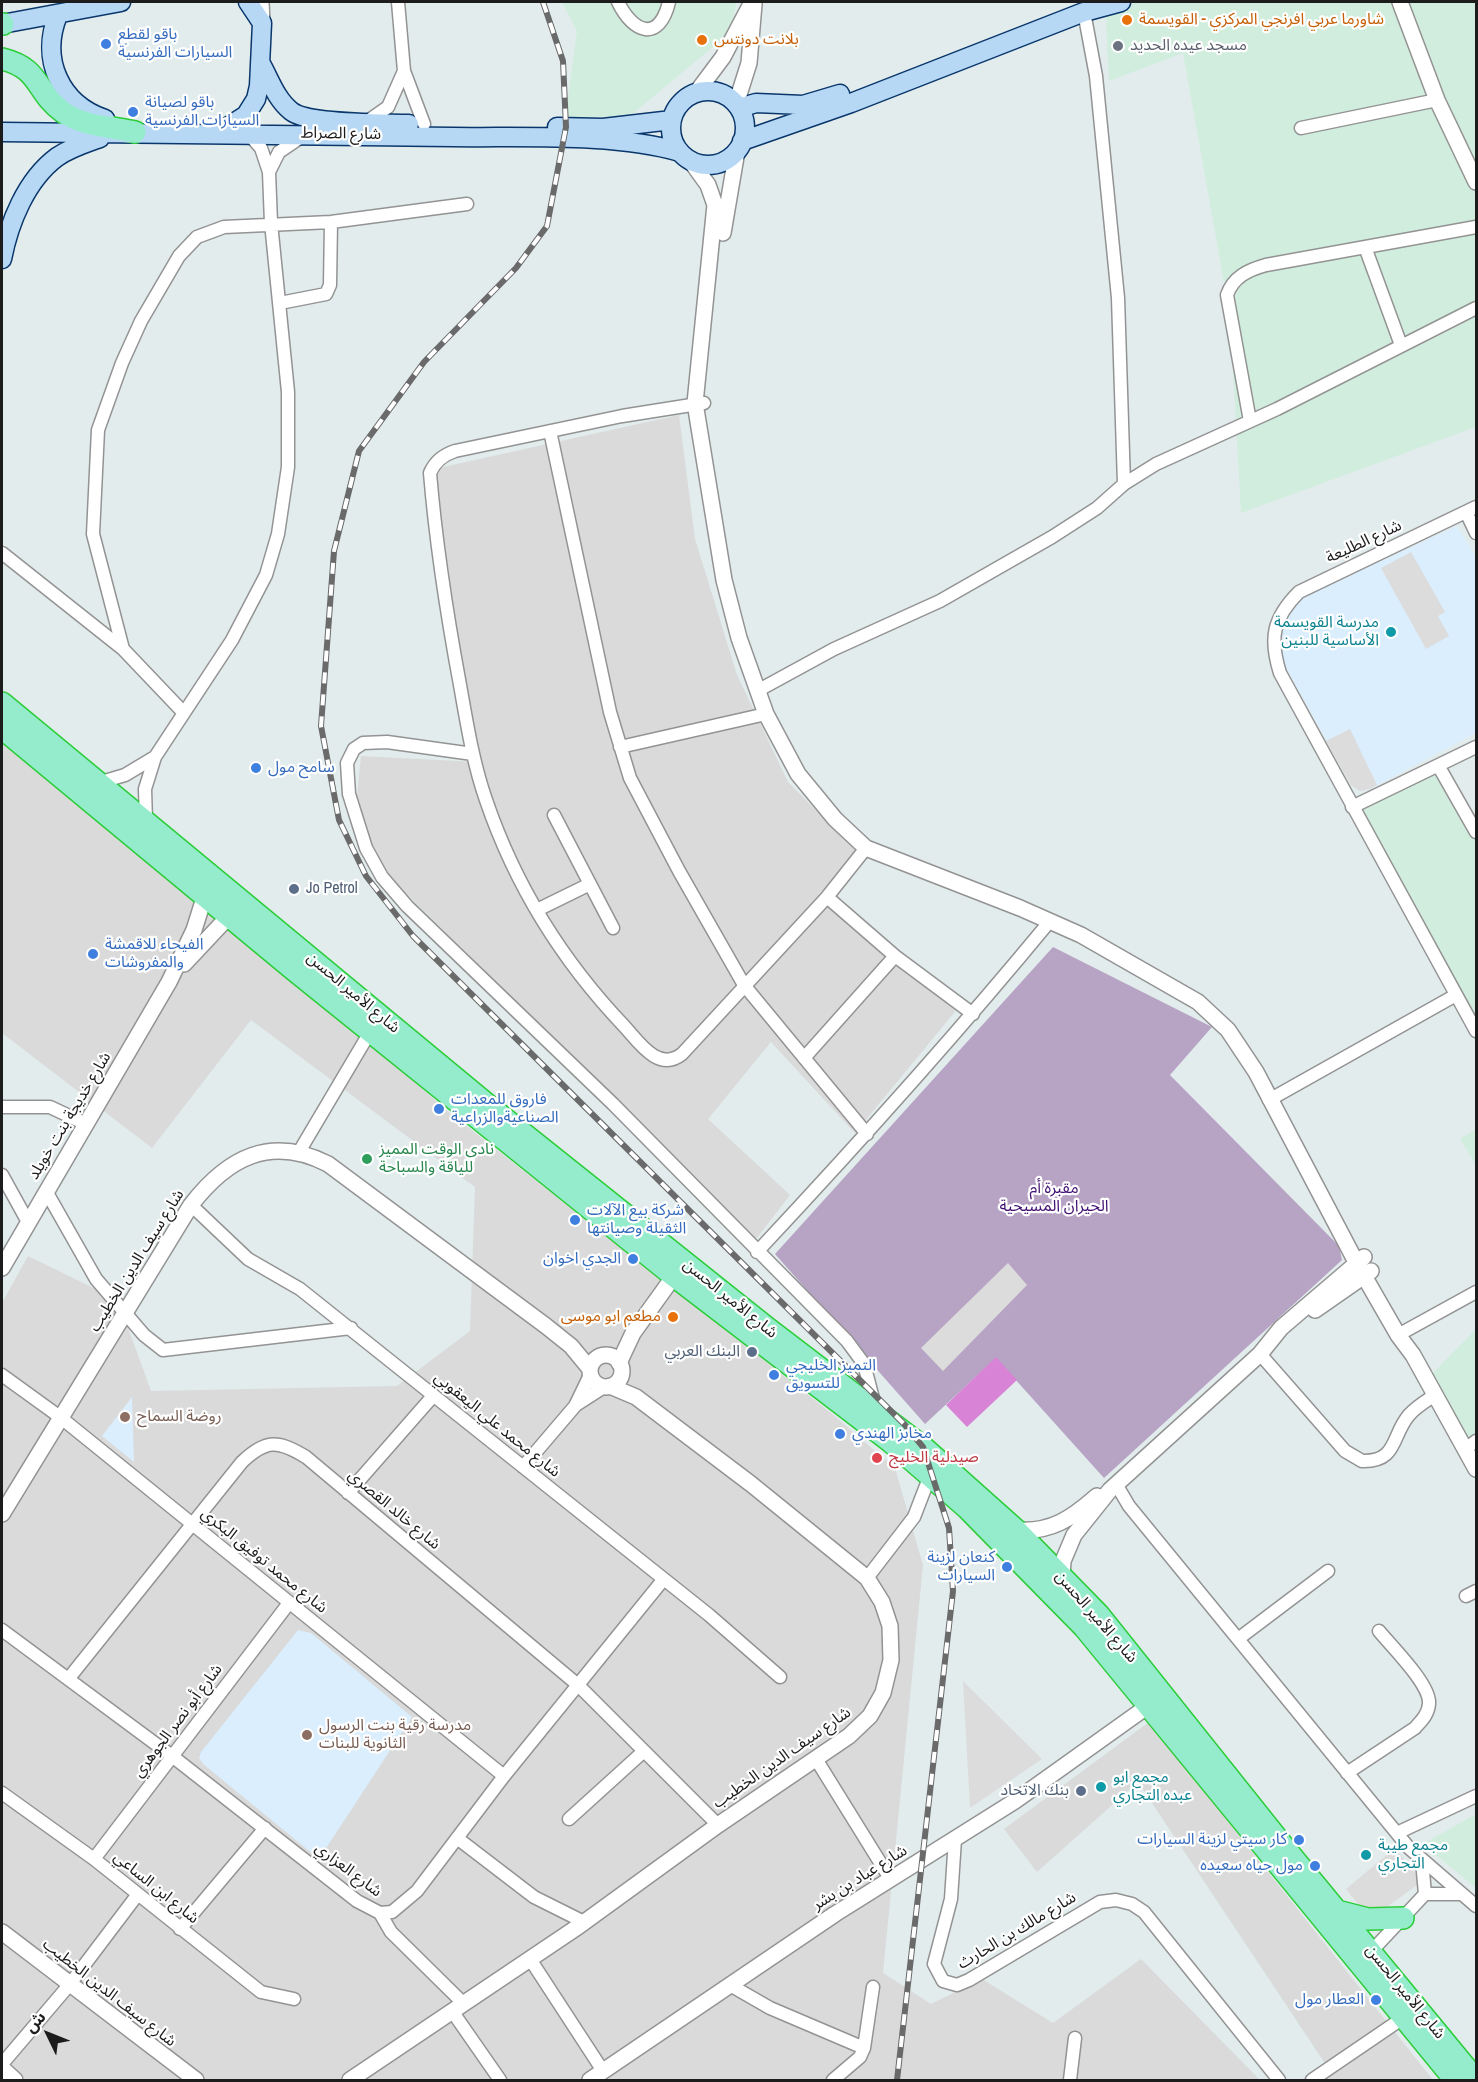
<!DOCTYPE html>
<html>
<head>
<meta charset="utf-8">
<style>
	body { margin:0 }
	#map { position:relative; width:1478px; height:2082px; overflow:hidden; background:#e2eced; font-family:"Archivo Narrow","Noto Sans Arabic",sans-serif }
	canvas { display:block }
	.frame { position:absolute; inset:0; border:3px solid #1c1c1c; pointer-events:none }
	.north { position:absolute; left:18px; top:2004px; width:60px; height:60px; -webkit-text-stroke:4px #fff; paint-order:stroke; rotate:313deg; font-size:16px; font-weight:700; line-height:24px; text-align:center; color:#1c1c1c }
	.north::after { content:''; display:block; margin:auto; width:21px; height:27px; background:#1c1c1c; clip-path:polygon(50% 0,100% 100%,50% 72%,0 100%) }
</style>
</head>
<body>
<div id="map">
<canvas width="1478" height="2082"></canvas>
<div class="frame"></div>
<div class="north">ش</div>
</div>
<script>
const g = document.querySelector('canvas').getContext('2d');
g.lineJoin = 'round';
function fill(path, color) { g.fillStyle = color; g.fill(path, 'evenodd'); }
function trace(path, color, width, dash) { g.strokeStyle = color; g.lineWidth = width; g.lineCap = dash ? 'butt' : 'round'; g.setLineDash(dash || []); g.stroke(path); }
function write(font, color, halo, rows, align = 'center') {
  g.font = font + ' "Archivo Narrow","Noto Sans Arabic",sans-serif'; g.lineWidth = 4.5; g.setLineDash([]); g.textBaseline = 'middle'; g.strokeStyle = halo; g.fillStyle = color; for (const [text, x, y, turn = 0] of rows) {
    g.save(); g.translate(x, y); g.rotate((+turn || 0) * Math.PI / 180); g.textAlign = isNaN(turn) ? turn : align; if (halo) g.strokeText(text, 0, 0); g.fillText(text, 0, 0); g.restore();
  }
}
const residential = new Path2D(`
	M679 415 695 539 737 675 788 782 859 854 818 895 958 1008 855 1133 771 1042 708 1119 790 1195 753 1243 552 1036 379 867 356 807 361 756 476 762 434 469Z
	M2 735 248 937 450 1113 831 1413 895 1468 923 1565 883 1973 931 2004 982 1979 1053 2023 1141 1959 1260 2080H2V1303L28 1256 118 1300 151 1391 397 1386 470 1331 475 1187 251 1020 152 1148 2 1033Z
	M1149 1722 1433 2080H1306L1326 2065 1138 1782 1037 1872 1004 1829Z`);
const commercial = new Path2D(`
	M562 2H736L732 31 630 116 565 118 577 31Z
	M1105 2H1476V427L1241 513 1230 316 1183 53 1109 81Z
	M1435 768 1476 833V1038L1350 810Z
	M1476 1129V1165L1460 1139Z
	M1476 1329V1461L1428 1378Z
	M1476 1814V1888L1423 1844Z`);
const education = new Path2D(`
	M1457 526 1476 557V733L1370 789H1356L1351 785 1279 655 1278 647 1285 616 1301 598Z
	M132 1397 134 1462 102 1436Z
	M298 1630 311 1633 412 1717 319 1859 203 1764 199 1758 201 1752Z`);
const cemetery = new Path2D(`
	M1053 947 1212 1027 1170 1075 1339 1246 1342 1260 1104 1478 996 1358 925 1424 775 1254Z`);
const pitch = new Path2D(`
	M996 1357 1017 1380 967 1427 946 1405Z`);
const parking = new Path2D(`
	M1411 552 1445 612 1438 616 1449 636 1426 649 1381 568Z
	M1350 729 1377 785 1370 789 1360 791 1351 785 1326 741Z
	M1008 1263 1027 1285 943 1371 921 1348Z
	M963 1681 1042 1759 970 1808Z
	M1395 1848 1417 1875V1885L1383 1910 1372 1911 1361 1908 1346 1889Z`);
const minor = new Path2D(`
	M398 2 404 71 424 124
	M618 2C633 33 659 43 669 2
	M1084 12 1096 76 1118 298 1124 484
	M368 121 388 107 404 71
	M1301 128 1437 100
	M269 172 279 152 304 135
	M1365 247 1401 345
	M280 303 326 294 330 285 331 222
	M704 403 622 416 455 451C443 455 435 461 430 473 436 545 447 615 460 685 467 724 473 763 486 800 515 885 563 962 625 1027 640 1044 659 1072 682 1054L827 897 866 848
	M1250 421 1227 295C1233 277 1248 270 1266 265L1476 227
	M550 431 610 712 630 778 679 871 744 985 867 1134
	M1476 507 1299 592C1273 618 1269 638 1280 673L1476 1031
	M1466 512 1476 533
	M2 553 123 649 183 712
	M123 649 93 534 98 430 122 363 141 321 179 256 197 237 224 227 331 222 467 204
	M757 691 834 649 940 601 1052 537 1097 508 1124 484 1156 464 1277 409 1476 308
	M620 747 766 714
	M473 754 387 742 363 743 354 749 347 763 349 794 366 848 382 877 407 906 613 1104 847 1341 864 1364 876 1410
	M1439 767 1476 832
	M98 783 125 775 155 757
	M1352 807 1476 747
	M554 815 613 928
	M146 821 145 789 155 757 232 640 266 575 278 534 288 467V392L271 223 269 172 261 148 247 132
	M827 897 895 956 973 1014
	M537 910 590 884
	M804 1058 895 956
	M1269 1100 1456 995
	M2 1107H50L86 1124
	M299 1152 370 1032
	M2 1175 28 1222
	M46 1191 96 1279 144 1335 163 1350 351 1328
	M191 1205 248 1259 300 1289 709 1615 780 1677
	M757 1252C858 1144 956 1035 1050 921
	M1398 1335 1476 1292
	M1260 1354 1345 1451 1362 1461C1398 1462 1391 1436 1409 1415 1416 1407 1426 1401 1435 1395
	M2 1375 60 1417 504 1776
	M576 1405 604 1387
	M1465 1449 1476 1441
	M523 1467 575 1406 590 1375
	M1116 1484 1129 1506 1409 1848 1476 1906
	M348 1493 433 1396
	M867 1578 914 1517 931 1473
	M1466 1596 1476 1591
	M2 1630 172 1756 357 1901 380 1913 392 1912 417 1891 504 1776 663 1580
	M1238 1639 1328 1571
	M69 1678 242 1462C266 1439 278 1440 306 1457L578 1685 718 1825
	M816 1759 891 1880
	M1347 1773 1415 1728C1421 1721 1428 1715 1429 1704 1431 1685 1392 1647 1379 1631
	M2 1793 94 1859 261 1992 294 1999
	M569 1819 644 1751
	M1397 1833 1476 1796
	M457 1838 534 1897 584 1922
	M955 1839 951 1899 934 1964 943 1981 957 1985 969 1980 1100 1902 1116 1900 1132 1904 1144 1912 1279 2080
	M94 1859 289 1603
	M1425 1894H1462
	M380 1913 391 1932 463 2003
	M180 1929 265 1828
	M1368 1955 1425 1894 1422 1861
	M530 1959 603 2071
	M730 1985 770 2008 864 2048
	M452 2011 500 2080
	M2 2064 70 1984 138 1894
	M833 2080 860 2057 864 2048 873 1987
	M1070 2080 1075 2038
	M1312 2080 1403 2018`);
const tertiary = new Path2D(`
	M261 2 262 23
	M1400 2 1437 100 1476 182
	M696 93 723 57 752 2
	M736 104 749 63 754 4
	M690 160 708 185 715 205 695 403 724 580 739 638 766 714 798 774 835 819 866 848 1020 908 1081 935 1198 1002 1228 1030 1256 1072 1356 1262 1398 1335 1413 1355 1476 1469
	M723 233 737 151
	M184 964 229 916
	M2 1268 169 982 194 930 205 895
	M1315 1310 1371 1271
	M590 1371a16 16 0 1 1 32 0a16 16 0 1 1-32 0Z
	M619 1363 633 1333 674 1276
	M2 1514 191 1205C228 1157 271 1135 328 1164L546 1326 571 1346 590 1369
	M1016 1530C1051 1533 1072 1518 1097 1496
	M1062 1577 1063 1561 1074 1535 1110 1490 1260 1354 1281 1328 1364 1257
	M2 1932 196 2080
	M2 2068 15 2080
	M350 2080 579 1926 718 1825 849 1736 870 1716 883 1693 891 1660 890 1626 882 1602 867 1578 751 1484 636 1397 610 1386
	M590 2080 835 1914 1015 1801 1148 1706`);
const secondary = new Path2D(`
	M58 15C40 59 60 104 105 119
	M2 24 121 2
	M261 64C270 80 276 99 291 111 308 125 384 123 409 124
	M671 128a37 37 0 1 1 74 0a37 37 0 1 1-74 0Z
	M739 108 756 103 803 105 840 94
	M557 127 603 128 672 120
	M221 131 246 115 256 99 259 86 262 23 248 2
	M2 132C152 133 302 134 453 137 522 138 615 133 680 152
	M742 141 851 103 1084 12 1121 2
	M2 259C9 223 26 180 57 157 70 148 86 143 100 138`);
const trunk = new Path2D(`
	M2 24H3
	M2 59C42 69 34 91 63 112 82 126 112 127 135 132
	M2 703 495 1111 767 1328 923 1447 1016 1530 1099 1615 1284 1847 1476 2080
	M2 728 294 970 674 1276 891 1442 967 1508 1084 1627 1455 2080
	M1337 1911 1368 1919 1403 1918`);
const rail = new Path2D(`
	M543 2 563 61 566 127 547 226 516 268 424 362 359 451 334 551 321 726 339 820 366 876 413 936 905 1425 923 1447 949 1528 953 1591 897 2080`);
const markers = [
	[1127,20,6,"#e8710a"],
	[702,40,6,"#e8710a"],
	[106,44,6,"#3f7fe0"],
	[1118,46,6,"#6b7280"],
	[133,112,6,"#3f7fe0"],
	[1391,632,6,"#0f9aa8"],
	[256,768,6,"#3f7fe0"],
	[294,889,6,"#5c6f8a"],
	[93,954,6,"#3f7fe0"],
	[439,1109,6,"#3f7fe0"],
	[367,1159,6,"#2e9e5b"],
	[575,1220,6,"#3f7fe0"],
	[633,1259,6,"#3f7fe0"],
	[673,1317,6,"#e8710a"],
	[752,1352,6,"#5c6f8a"],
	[774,1375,6,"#3f7fe0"],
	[125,1417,6,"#8d6e63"],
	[840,1434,6,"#3f7fe0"],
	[877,1458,6,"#e0444e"],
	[1007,1567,6,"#3f7fe0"],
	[307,1735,6,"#8d6e63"],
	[1101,1787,6,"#0f9aa8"],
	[1081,1791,6,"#5c6f8a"],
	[1299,1840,6,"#3f7fe0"],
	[1366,1855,6,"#0f9aa8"],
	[1315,1866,6,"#3f7fe0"],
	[1376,2000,6,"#3f7fe0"]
];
const foodNames = [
	["شاورما عربي افرنجي المركزي - القويسمة",1139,20],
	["بلانت دونتس",714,40],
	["مطعم ابو موسى",661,1317,"right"]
];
const shopNames = [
	["باقو لقطع",118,35],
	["السيارات الفرنسية",118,53],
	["باقو لصيانة",145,103],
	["السيارات الفرنسية",145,121],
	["سامح مول",268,768],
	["الفيحاء للاقمشة",105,945],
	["والمفروشات",105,963],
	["فاروق للمعدات",451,1100],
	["الصناعيةوالزراعية",451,1118],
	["شركة بيع الآلات",587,1211],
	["الثقيلة وصيانتها",587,1229],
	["الجدي اخوان",621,1259,"right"],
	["التميز الخليجي",786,1366],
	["للتسويق",786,1384],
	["مخابز الهندي",852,1434],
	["كنعان لزينة",995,1558,"right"],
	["السيارات",995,1576,"right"],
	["كار سيتي لزينة السيارات",1287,1840,"right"],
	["مول حياه سعيده",1303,1866,"right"],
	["العطار مول",1364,2000,"right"]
];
const worshipNames = [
	["مسجد عيده الحديد",1130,46]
];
const streetNames = [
	["شارع الصراط",341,134,1],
	["شارع الطليعة",1364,542,-25],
	["شارع الأمير الحسن",353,993,40],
	["شارع خديجة بنت خويلد",70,1116,-59],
	["شارع سيف الدين الخطيب",137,1261,-58],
	["شارع الأمير الحسن",730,1299,39],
	["شارع محمد علي اليعقوبي",497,1425,39],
	["شارع خالد القصري",394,1510,40],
	["شارع محمد توفيق البكري",264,1561,39],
	["شارع الأمير الحسن",1096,1617,49],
	["شارع أبو نصر الجوهري",178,1721,-53],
	["شارع سيف الدين الخطيب",782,1758,-35],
	["شارع العزاري",348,1870,37],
	["شارع عباد بن بشر",860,1878,-32],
	["شارع ابن الساعي",156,1888,39],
	["شارع مالك بن الحارث",1017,1931,-31],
	["شارع الأمير الحسن",1405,1992,51],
	["شارع سيف الدين الخطيب",109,1993,38]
];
const cultureNames = [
	["مدرسة القويسمة",1379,623,"right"],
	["الأساسية للبنين",1379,641,"right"],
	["مجمع ابو",1113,1778],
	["عبده التجاري",1113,1796],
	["مجمع طيبة",1378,1846],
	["التجاري",1378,1864]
];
const serviceNames = [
	["Jo Petrol",306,889,"left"],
	["البنك العربي",740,1352],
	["بنك الاتحاد",1069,1791]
];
const leisureNames = [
	["نادي الوقت المميز",379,1150],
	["للياقة والسباحة",379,1168]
];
const parkNames = [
	["مقبرة أم",1054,1189],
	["الحيران المسيحية",1054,1207]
];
const educationNames = [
	["روضة السماح",137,1417],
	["مدرسة رقية بنت الرسول",319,1726],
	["الثانوية للبنات",319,1744]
];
const healthNames = [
	["صيدلية الخليج",889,1458]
];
fill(residential, '#d9dad9');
fill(commercial, '#d1edde');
fill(education, '#dbeefd');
fill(cemetery, '#b7a4c4');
fill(pitch, '#d883d5');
fill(parking, '#dcdcdc');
trace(minor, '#939393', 15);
trace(tertiary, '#939393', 18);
trace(secondary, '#0a376b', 21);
trace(trunk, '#2dcd3a', 24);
trace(minor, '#fff', 12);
trace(tertiary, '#fff', 15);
trace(secondary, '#b7d8f5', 18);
trace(trunk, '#95eccc', 21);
trace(rail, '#6a6a6a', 6);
trace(rail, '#fff', 4, [11]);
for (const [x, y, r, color] of markers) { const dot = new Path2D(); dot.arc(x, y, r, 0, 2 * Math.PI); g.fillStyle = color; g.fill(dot); trace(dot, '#fff', 2); }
write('16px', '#c56008', '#fff', foodNames, 'left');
write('16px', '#366cbe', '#fff', shopNames, 'left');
write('16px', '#5b616d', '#fff', worshipNames, 'left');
write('16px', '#1c1c1c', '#fff', streetNames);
write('16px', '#0d838f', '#fff', cultureNames, 'left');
write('16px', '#4e5e75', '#fff', serviceNames, 'right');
write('16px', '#27864d', '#fff', leisureNames, 'left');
write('16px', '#431173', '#fff', parkNames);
write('16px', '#785e54', '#fff', educationNames, 'left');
write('16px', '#be3a42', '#fff', healthNames, 'left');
</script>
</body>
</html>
